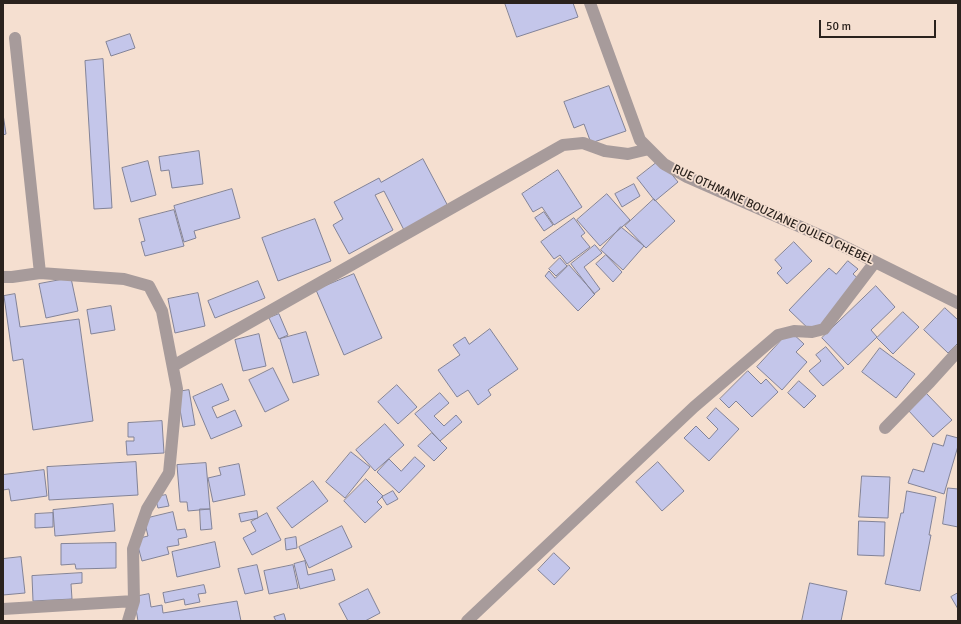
<!DOCTYPE html>
<html>
<head>
<meta charset="utf-8">
<style>
	body { margin:0 }
	#map { position:relative; width:961px; height:624px; overflow:hidden; background:#f5dfd0; font-family:Signika,sans-serif }
	canvas { display:block }
	.frame { position:absolute; inset:0; border:4px solid #2a221d; pointer-events:none }
	.scale { position:absolute; left:819px; top:20px; width:117px; height:18px; box-sizing:border-box; border:2px solid #2a221d; border-top:0; padding-left:5px; font-size:12px; line-height:14px; white-space:nowrap; color:#2a221d; -webkit-text-stroke:3px #f5dfd0; paint-order:stroke }
</style>
</head>
<body>
<div id="map">
<canvas width="961" height="624"></canvas>
<div class="frame"></div>
<div class="scale">50 m</div>
</div>
<script>
const g = document.querySelector('canvas').getContext('2d');
g.lineJoin = 'round';
function fill(path, color) { g.fillStyle = color; g.fill(path, 'evenodd'); }
function trace(path, color, width, dash) { g.strokeStyle = color; g.lineWidth = width; g.lineCap = dash ? 'butt' : 'round'; g.setLineDash(dash || []); g.stroke(path); }
function write(font, color, halo, rows, align = 'center') {
  g.font = font + ' Signika,sans-serif'; g.lineWidth = 3.5; g.setLineDash([]); g.textBaseline = 'middle'; g.strokeStyle = halo; g.fillStyle = color; for (const [text, x, y, turn = 0] of rows) {
    g.save(); g.translate(x, y); g.rotate((+turn || 0) * Math.PI / 180); g.textAlign = isNaN(turn) ? turn : align; if (halo) g.strokeText(text, 0, 0); g.fillText(text, 0, 0); g.restore();
  }
}
const building = new Path2D(`
	M505 3H573L578 17 517 37Z
	M130 34 135 48 111 56 106 42Z
	M103 59 112 208 94 209 85 61Z
	M609 86 626 131 591 143 584 124 574 128 564 102Z
	M3 114 6 134 3 135Z
	M199 151 203 184 172 188 169 170 161 171 159 157Z
	M423 159 449 208 405 232 384 191 375 195 393 230 349 254 333 225 343 219 334 202 379 178 381 182Z
	M660 160 678 182 655 201 637 178Z
	M148 161 156 195 131 202 122 168Z
	M558 170 582 207 554 225 542 207 533 212 522 194Z
	M634 184 640 196 622 207 615 194Z
	M232 189 240 218 194 231 196 238 184 242 174 206Z
	M607 194 630 220 600 246 577 220Z
	M654 199 675 221 646 248 625 226Z
	M174 210 184 246 145 256 141 242 145 241 139 219Z
	M544 212 553 225 544 231 535 218Z
	M574 218 585 233 581 236 590 247 567 264 560 255 554 259 541 242Z
	M315 219 331 261 278 281 262 238Z
	M621 227 644 246 623 270 601 250Z
	M794 242 812 261 787 284 777 273 782 268 775 260Z
	M595 245 602 253 584 267 600 289 594 294 571 264Z
	M606 255 622 272 613 282 596 264Z
	M560 258 567 266 556 276 549 269Z
	M848 261 858 269 853 274 862 282 813 333 789 310 829 268 836 274Z
	M569 265 595 294 578 311 545 276 549 271 555 278Z
	M354 274 382 338 344 355 316 290Z
	M71 278 78 311 46 318 39 284Z
	M258 281 265 298 215 318 208 301Z
	M876 286 895 307 871 330 877 337 848 365 822 338Z
	M198 293 205 326 175 333 168 299Z
	M15 294 20 327 79 319 93 421 33 430 23 359 13 361 4 296Z
	M111 306 115 330 91 334 87 310Z
	M945 308 958 320V343L948 353 924 330Z
	M903 312 919 327 893 354 877 338Z
	M279 314 288 335 279 339 269 318Z
	M490 329 518 369 488 390 491 395 478 405 468 390 457 397 438 370 460 355 453 345 465 337 469 344Z
	M790 331 804 344 796 352 807 362 782 390 757 367Z
	M306 332 319 375 293 383 280 339Z
	M259 334 266 366 243 371 235 340Z
	M826 347 844 368 823 386 809 371 821 361 816 355Z
	M880 348 915 374 896 398 862 372Z
	M273 368 289 400 265 412 249 380Z
	M748 371 761 384 766 379 778 392 752 417 736 401 729 408 720 399Z
	M799 381 816 396 804 408 788 393Z
	M222 384 229 400 212 407 217 418 235 410 242 426 211 439 193 397Z
	M397 385 417 407 398 424 378 402Z
	M189 390 195 425 183 427 177 392Z
	M440 393 449 403 434 416 444 426 456 415 462 422 440 441 415 414Z
	M926 393 952 420 933 437 908 410Z
	M716 408 739 429 709 461 684 438 696 426 709 439 718 429 707 418Z
	M162 421 164 453 127 455 126 441H134V437H128V423Z
	M385 424 404 445 375 471 356 450Z
	M432 433 447 448 434 461 418 446Z
	M947 435 958 438V446L944 494 908 483 913 469 924 472 933 443 943 446Z
	M351 452 370 467 345 498 326 482Z
	M415 457 425 466 399 493 377 472 389 459 401 471Z
	M136 462 138 495 49 500 47 467Z
	M658 462 684 491 662 511 636 482Z
	M206 463 210 509 188 511 187 502H180L177 465Z
	M239 464 245 495 213 502 208 478 221 475 219 468Z
	M44 470 47 496 11 501 9 489 3 490V475Z
	M862 476 890 477 888 518 859 517Z
	M366 479 383 496 377 502 382 507 365 523 344 501Z
	M313 481 328 501 292 528 277 508Z
	M948 488 958 489V527L943 524Z
	M393 491 398 499 387 505 382 497Z
	M907 491 936 497 929 535H931L920 591 885 584 901 513H903Z
	M166 495 169 506 158 508 155 497Z
	M113 504 115 531 55 536 53 510Z
	M200 509H210L212 529 201 530Z
	M257 511 258 518 241 522 239 514Z
	M173 512 177 530 185 529 187 537 178 539 179 545 167 547 169 554 142 561 136 539 148 536 144 519Z
	M53 513V527L35 528V514Z
	M267 513 281 540 252 555 243 538 256 531 251 522Z
	M859 521 885 522 884 556 858 555Z
	M342 526 352 547 309 568 299 547Z
	M296 537 297 548 286 550 285 539Z
	M215 542 220 567 177 577 172 552Z
	M116 543V568L76 569 75 564 61 565V544Z
	M554 553 570 568 554 585 538 570Z
	M21 557 25 593 3 595V559Z
	M305 561 308 575 332 569 335 580 300 589 294 564Z
	M257 565 263 590 245 594 238 569Z
	M293 565 298 588 269 594 264 571Z
	M82 573V583L71 584 72 599 33 601 32 576Z
	M810 583 847 591 841 621H802Z
	M204 585 206 593 198 594 200 602 185 605 184 599 165 603 163 593Z
	M368 589 380 613 365 621H348L339 604Z
	M958 593V609L951 597Z
	M149 594 151 607 162 605 163 613 237 601 241 621H138L134 597Z
	M284 614 286 621H276L274 617Z`);
const minor = new Path2D(`
	M590 3 640 140 664 164 687 177 835 242 958 303
	M15 38 40 273
	M3 277H12L40 273 124 279 149 286 162 311 177 389 169 473 147 509 133 549 134 601 128 621
	M173 366 563 145 583 143 605 151 628 154 649 149
	M885 428 930 382 958 351
	M3 609 134 601
	M467 621 694 407 778 335 794 331 812 332 824 329 875 262`);
const streetNames = [
	["RUE OTHMANE BOUZIANE OULED CHEBEL",773,215,25]
];
fill(building, '#c4c6ea');
trace(building, '#828398', 1);
trace(minor, '#a79b9b', 12);
write('12px', '#2a221d', '#f5dfd0', streetNames);
</script>
</body>
</html>
